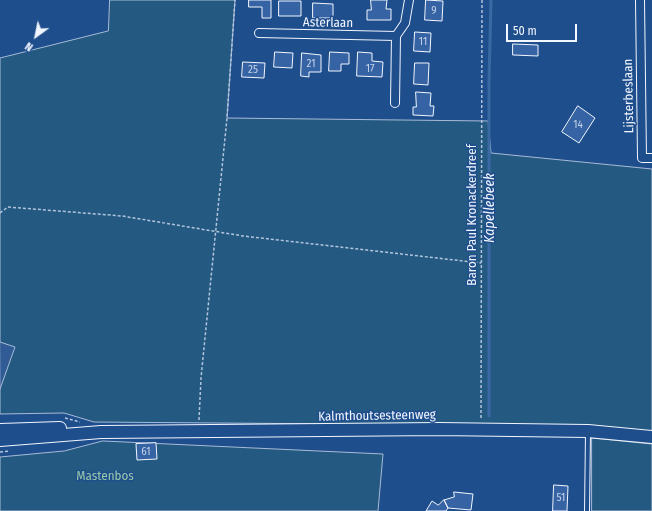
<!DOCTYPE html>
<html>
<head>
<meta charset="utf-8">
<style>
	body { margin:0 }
	#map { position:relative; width:652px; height:511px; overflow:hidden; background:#1f4e8c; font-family:"Fira Sans Condensed",sans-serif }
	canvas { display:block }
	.north { position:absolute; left:16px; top:16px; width:40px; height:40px; -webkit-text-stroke:3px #1f4e8c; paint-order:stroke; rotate:213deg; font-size:11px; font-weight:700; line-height:16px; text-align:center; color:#f2f6ff }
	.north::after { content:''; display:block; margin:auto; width:14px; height:18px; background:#f2f6ff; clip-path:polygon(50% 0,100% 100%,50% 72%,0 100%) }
	.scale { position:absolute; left:506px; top:24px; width:71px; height:18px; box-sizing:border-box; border:2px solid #f2f6ff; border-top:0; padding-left:5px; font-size:12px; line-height:14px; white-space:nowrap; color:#f2f6ff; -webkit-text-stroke:3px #1f4e8c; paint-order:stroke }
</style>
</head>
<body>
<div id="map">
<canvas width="652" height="511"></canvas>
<div class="north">N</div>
<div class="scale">50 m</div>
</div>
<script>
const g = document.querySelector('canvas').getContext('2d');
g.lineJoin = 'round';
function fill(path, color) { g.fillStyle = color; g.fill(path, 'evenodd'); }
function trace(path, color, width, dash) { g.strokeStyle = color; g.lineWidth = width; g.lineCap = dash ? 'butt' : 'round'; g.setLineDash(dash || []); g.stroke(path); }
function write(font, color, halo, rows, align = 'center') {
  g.font = font + ' "Fira Sans Condensed",sans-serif'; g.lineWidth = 3; g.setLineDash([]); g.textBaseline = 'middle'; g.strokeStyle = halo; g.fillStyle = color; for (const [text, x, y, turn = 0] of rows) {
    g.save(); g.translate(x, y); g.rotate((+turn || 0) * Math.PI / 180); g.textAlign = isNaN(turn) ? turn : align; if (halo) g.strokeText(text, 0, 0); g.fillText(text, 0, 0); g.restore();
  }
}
const green = new Path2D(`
	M110 0H235L227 118 488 121 491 153 652 169V434L468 425 94 422 64 413 0 414V58L108 31Z
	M592 438 652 444V511H592Z
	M103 441 383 454 378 511H0V457L64 451Z`);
const parking = new Path2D(`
	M0 342 15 347 0 389Z`);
const stream = new Path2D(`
	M489 416V81L491 0`);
const building = new Path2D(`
	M249 0H271V18H262V7H249Z
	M371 0H387L386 9H391V20H367V10H371Z
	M426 0 443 1 442 21 425 20Z
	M279 1H301V16H279Z
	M313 3 333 4V18H313Z
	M415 32 431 33 430 52 414 51Z
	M513 44 538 45V56L513 55Z
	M275 52 293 53 292 68 274 67Z
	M330 52 349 53V64H341V71H329Z
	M358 52 372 53V61L383 62 382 77 357 76Z
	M302 53 321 55V72H309V77L301 76Z
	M243 62 265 63 264 78 242 77Z
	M415 63H429L428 85 414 84Z
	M416 92 431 93 430 106H434L433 116 413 115V107H416Z
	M578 106 595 118 579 143 562 132Z
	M156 443 157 459 137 460 136 444Z
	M554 485 568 486 567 511H553Z
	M454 492 473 494 471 510 448 508 444 500 454 497Z
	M444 500 448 508 446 511H426L432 501 438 505Z`);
const path = new Path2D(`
	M0 213 8 207 122 216 243 236 481 263
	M65 418 80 422
	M481 418 482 0
	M199 420 201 378 227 118 235 0
	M0 452 10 451`);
const lane = new Path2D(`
	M587 511 588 433`);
const street = new Path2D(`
	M640 0 642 158H652
	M259 33 396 36 405 23 409 0
	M395 103 396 36`);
const secondary = new Path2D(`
	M0 430 60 428
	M0 440 101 432 439 429 588 431 652 437`);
const numberNames = [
	["9",434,11],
	["11",423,42],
	["21",311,64],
	["17",370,69],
	["25",253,70],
	["14",578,125],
	["61",146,452],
	["51",561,498]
];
const streetNames = [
	["Asterlaan",328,23,1],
	["Lijsterbeslaan",629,96,-91],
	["Baron Paul Kronackerdreef",472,215,-90],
	["Kalmthoutsesteenweg",377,416,-1]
];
const parkNames = [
	["Mastenbos",105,476]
];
const waterNames = [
	["Kapellebeek",490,208,-90]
];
fill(green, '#245a82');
trace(green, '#a8bbd7', 1);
fill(parking, '#305b95');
trace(parking, '#a8bbd7', 1);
trace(stream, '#3b69a3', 3);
fill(building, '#3563a3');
trace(building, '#f2f6ff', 1);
trace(lane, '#f2f6ff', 6);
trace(street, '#f2f6ff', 10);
trace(secondary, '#f2f6ff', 14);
trace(path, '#b3c4dc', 1.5, [3, 2]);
trace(lane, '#1f4e8c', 4);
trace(street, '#1f4e8c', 8);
trace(secondary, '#1f4e8c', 12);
write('11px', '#c3d1e8', null, numberNames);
write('13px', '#f2f6ff', '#1f4e8c', streetNames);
write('13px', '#97c8a6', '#1f4e8c', parkNames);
write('italic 14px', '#f2f6ff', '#1f4e8c', waterNames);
</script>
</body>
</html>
